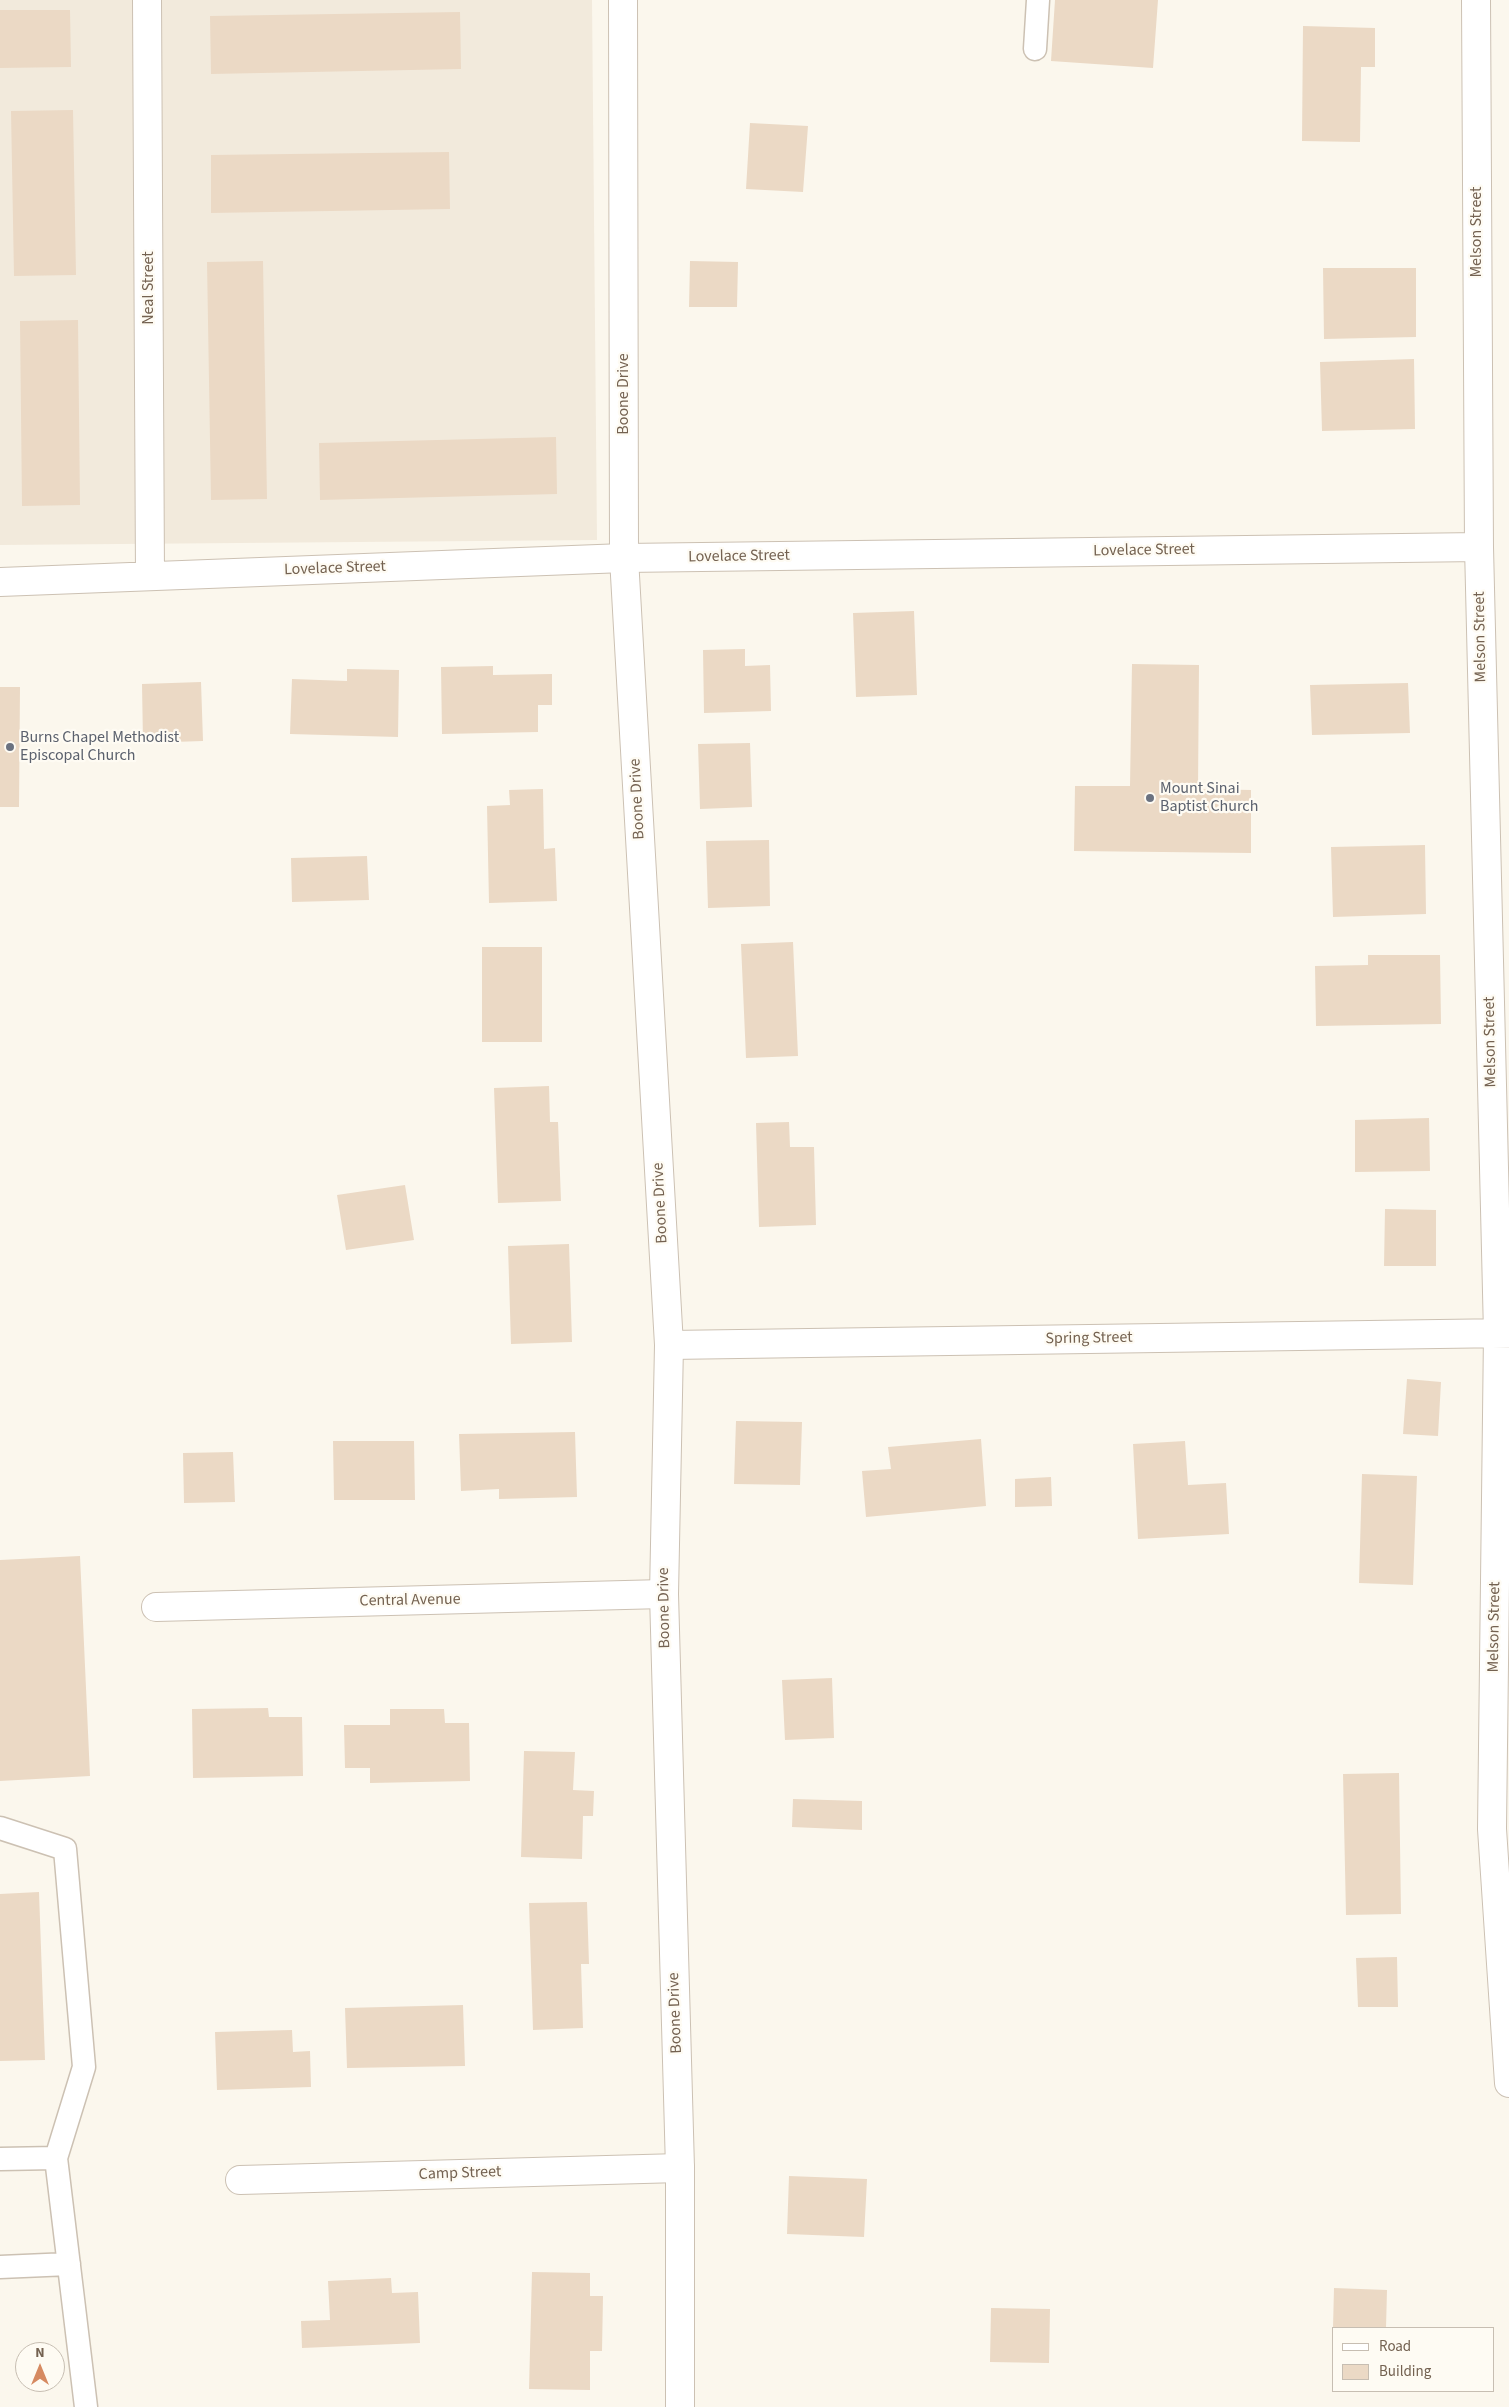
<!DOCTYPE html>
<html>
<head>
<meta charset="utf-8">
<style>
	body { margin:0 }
	#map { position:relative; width:1509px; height:2407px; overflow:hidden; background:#fbf7ed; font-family:"Source Sans 3",sans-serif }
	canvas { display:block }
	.legend { position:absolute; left:1332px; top:2327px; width:162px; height:65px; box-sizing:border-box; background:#fefbf3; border:1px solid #c7beb2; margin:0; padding:6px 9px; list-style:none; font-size:15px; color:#746251 }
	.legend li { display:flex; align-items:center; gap:10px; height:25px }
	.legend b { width:25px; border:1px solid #c7beb2 }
	.north { position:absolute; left:15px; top:2342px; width:50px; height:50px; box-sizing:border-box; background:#fefbf3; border:1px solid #c7beb2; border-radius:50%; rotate:0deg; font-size:14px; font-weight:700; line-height:20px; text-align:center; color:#746251 }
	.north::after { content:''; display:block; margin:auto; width:18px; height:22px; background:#d68a61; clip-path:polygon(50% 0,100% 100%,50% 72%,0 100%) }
</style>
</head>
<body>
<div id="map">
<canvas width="1509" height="2407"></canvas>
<ul class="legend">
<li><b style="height:6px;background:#fff"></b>Road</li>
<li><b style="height:14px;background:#ebd9c5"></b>Building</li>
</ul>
<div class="north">N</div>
</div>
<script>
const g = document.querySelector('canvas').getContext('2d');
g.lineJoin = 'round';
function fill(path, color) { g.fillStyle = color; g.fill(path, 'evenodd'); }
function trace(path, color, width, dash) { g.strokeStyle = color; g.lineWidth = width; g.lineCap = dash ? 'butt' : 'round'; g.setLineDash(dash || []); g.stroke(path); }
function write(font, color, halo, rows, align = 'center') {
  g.font = font + ' "Source Sans 3",sans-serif'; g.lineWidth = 4.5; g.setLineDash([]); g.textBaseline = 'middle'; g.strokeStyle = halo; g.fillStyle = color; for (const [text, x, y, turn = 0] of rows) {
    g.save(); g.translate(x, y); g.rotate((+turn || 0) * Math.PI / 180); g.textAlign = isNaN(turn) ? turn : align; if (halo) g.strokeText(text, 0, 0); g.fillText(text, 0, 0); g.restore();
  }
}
const residential = new Path2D(`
	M0 0H592L597 540 0 545Z`);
const building = new Path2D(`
	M1055 0H1158L1153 68 1051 61Z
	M0 10H70L71 67 0 68Z
	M460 12 461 69 211 74 210 16Z
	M1303 26 1375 28V67H1361L1360 142 1302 141Z
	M73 110 76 275 14 276 11 111Z
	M750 123 808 126 803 192 746 189Z
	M449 152 450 209 211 213V155Z
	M263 261 267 499 211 500 207 262Z
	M690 261 738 262 737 307H689Z
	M1323 268H1416V337L1324 339Z
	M78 320 80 505 22 506 20 321Z
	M1414 359 1415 429 1322 431 1320 362Z
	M556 437 557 494 320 500 319 443Z
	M914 611 917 695 856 697 853 613Z
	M745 649V666L770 665 771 711 704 713 703 650Z
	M1132 664 1199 665 1198 789 1251 790V853L1074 851 1075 786H1130Z
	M493 666V675L552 674V705H538V732L442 734 441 667Z
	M347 669 399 670 398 737 290 734 292 679 347 681Z
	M201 682 203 741 143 743 142 684Z
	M1408 683 1410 733 1312 735 1310 685Z
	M0 687H20L19 807H0Z
	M750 743 752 807 700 809 698 744Z
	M543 789 544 849 555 848 557 901 489 903 487 806 510 805 509 790Z
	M769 840 770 906 708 908 706 841Z
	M1425 845 1426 914 1333 917 1331 847Z
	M367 856 369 900 292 902 291 858Z
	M793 942 798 1056 746 1058 741 944Z
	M482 947H542V1042H482Z
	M1368 955H1440L1441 1024 1316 1026 1315 966 1368 965Z
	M549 1086 550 1122H558L561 1201 498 1203 494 1088Z
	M1429 1118 1430 1171 1355 1172V1120Z
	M789 1122 790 1147H814L816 1225 759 1227 756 1123Z
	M405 1185 414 1240 346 1250 337 1195Z
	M1385 1209 1436 1210V1266H1384Z
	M569 1244 572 1342 511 1344 508 1246Z
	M1407 1379 1441 1382 1438 1436 1403 1434Z
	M736 1421 802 1422 800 1485 734 1484Z
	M575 1432 577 1497 499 1499V1489L461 1491 459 1434Z
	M981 1439 986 1506 866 1517 862 1471 891 1469 888 1447Z
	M333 1441H414L415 1500H334Z
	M1185 1441 1188 1485 1226 1483 1229 1534 1138 1539 1133 1444Z
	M233 1452 235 1502 184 1503 183 1453Z
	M1362 1474 1417 1476 1413 1585 1359 1583Z
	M1051 1477 1052 1506 1015 1507V1479Z
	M80 1556 90 1776 0 1781V1560Z
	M832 1678 834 1738 785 1740 782 1680Z
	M268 1708 269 1717H302L303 1776 193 1778 192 1709Z
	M390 1709H444L445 1723H469L470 1781 370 1783V1768H345L344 1725H390Z
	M524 1751 575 1752 573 1790 594 1791 593 1816H583L582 1859 521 1857Z
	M1399 1773 1401 1914 1346 1915 1343 1774Z
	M793 1799 862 1801V1830L792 1827Z
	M39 1892 45 2060 0 2061V1894Z
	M587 1902 589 1964H581L583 2028 533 2030 529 1903Z
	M1397 1957 1398 2007H1358L1356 1958Z
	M463 2005 465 2066 347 2068 345 2008Z
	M292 2030 293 2052 310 2051 311 2087 217 2090 215 2032Z
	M789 2176 867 2179 864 2237 787 2234Z
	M532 2272 590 2273V2296H603L602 2351H590V2390L529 2389Z
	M391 2278 392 2293 418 2292 420 2343 302 2348 301 2321 330 2320 328 2281Z
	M1334 2288 1387 2290 1386 2328H1333Z
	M991 2308 1050 2309 1049 2363 990 2362Z`);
const service = new Path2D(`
	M1035 49 1038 0
	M0 1828 65 1849 84 2067 56 2158 86 2407
	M0 2159 56 2158
	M0 2267 69 2264`);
const minor = new Path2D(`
	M147 0 150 575
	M1476 0 1479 547 1498 1333 1492 1829 1509 2083
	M0 582 624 558 1479 547
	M669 1345 1509 1333
	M156 1607 664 1594
	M240 2180 680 2168`);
const tertiary = new Path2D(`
	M623 0 624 558 669 1345 664 1594 680 2168V2407`);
const markers = [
	[10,747,5,"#6b7280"],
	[1150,798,5,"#6b7280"]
];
const streetNames = [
	["Melson Street",1477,232,-90],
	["Neal Street",149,288,-90],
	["Boone Drive",624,394,-90],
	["Lovelace Street",1144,551,-1],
	["Lovelace Street",739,557,-1],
	["Lovelace Street",335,569,-2],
	["Melson Street",1481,637,-91],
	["Boone Drive",638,799,-93],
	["Melson Street",1491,1042,-91],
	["Boone Drive",661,1203,-93],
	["Spring Street",1089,1339,-1],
	["Central Avenue",410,1601,-1],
	["Boone Drive",665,1608,-91],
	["Melson Street",1495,1627,-89],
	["Boone Drive",676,2013,-92],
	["Camp Street",460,2174,-2]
];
const worshipNames = [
	["Burns Chapel Methodist",20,738],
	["Episcopal Church",20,756],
	["Mount Sinai",1160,789],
	["Baptist Church",1160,807]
];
fill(residential, '#f2eadc');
fill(building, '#ebd9c5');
trace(service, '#ccc1b3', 25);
trace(minor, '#ccc1b3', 30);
trace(tertiary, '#ccc1b3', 30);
trace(service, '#fff', 22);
trace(minor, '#fff', 28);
trace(tertiary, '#fff', 28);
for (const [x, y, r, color] of markers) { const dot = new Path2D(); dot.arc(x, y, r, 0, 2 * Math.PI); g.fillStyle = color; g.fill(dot); trace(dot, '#fefbf3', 2); }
write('16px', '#746251', '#fefbf3', streetNames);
write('16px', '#5b616d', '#fefbf3', worshipNames, 'left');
</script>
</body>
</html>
